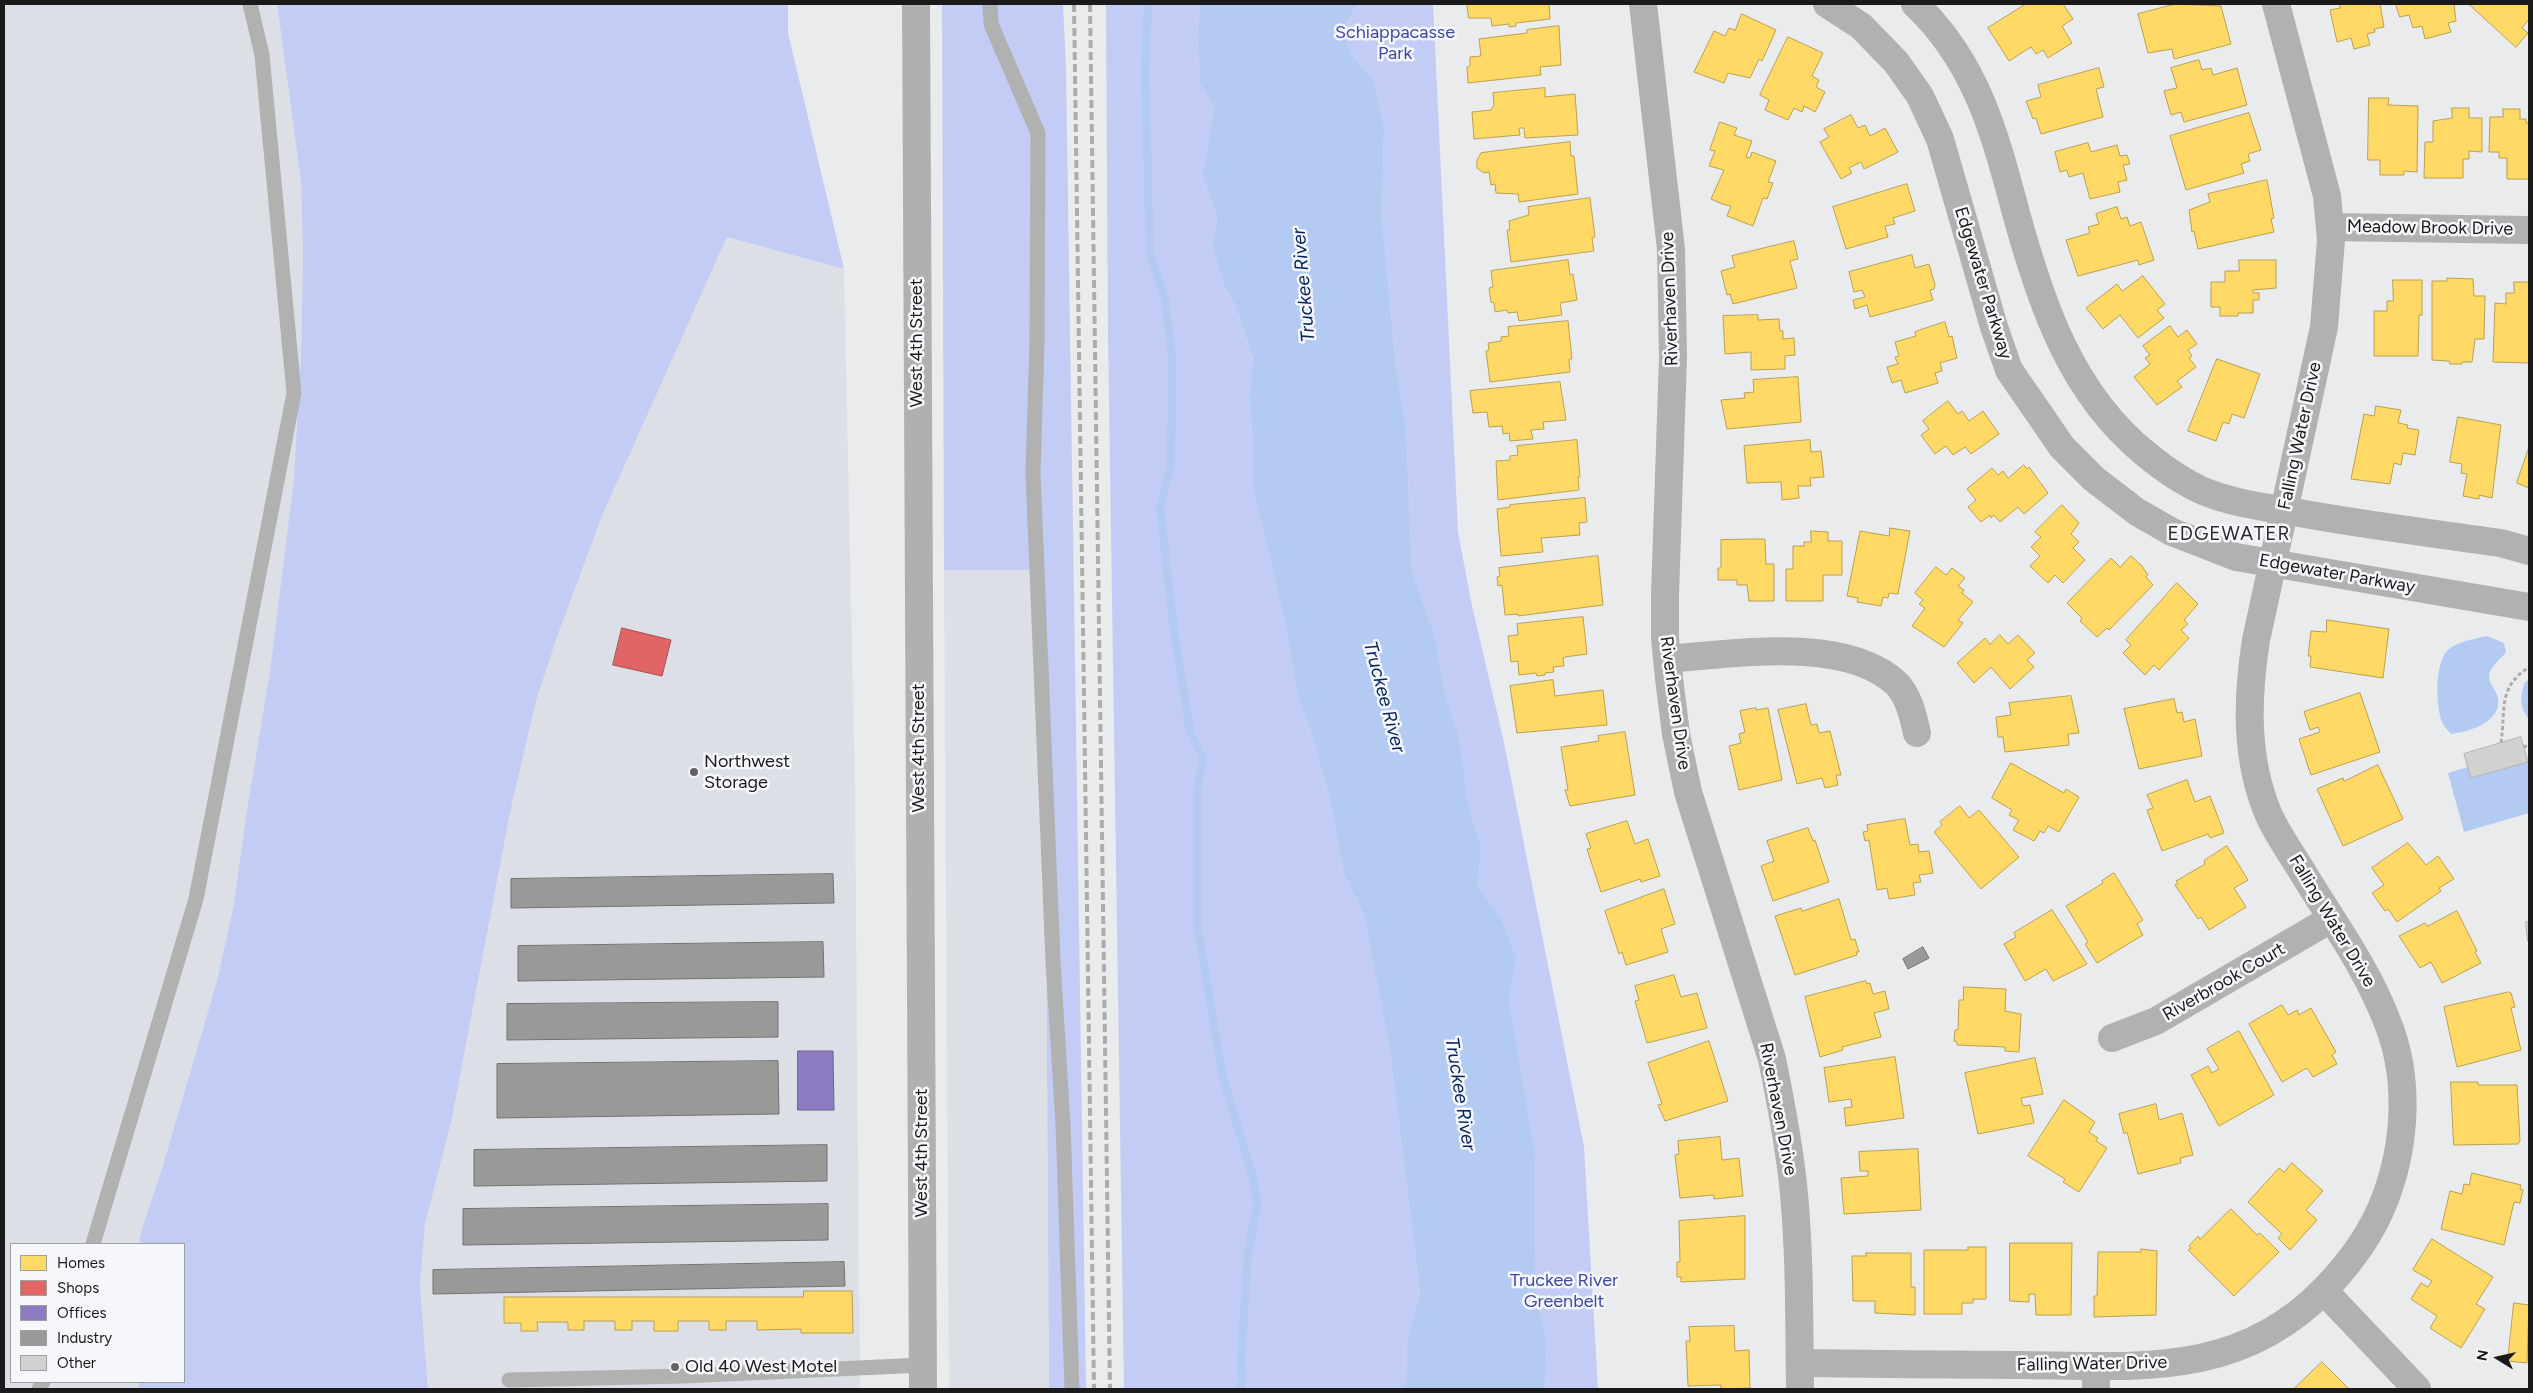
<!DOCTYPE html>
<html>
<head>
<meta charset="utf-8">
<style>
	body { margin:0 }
	#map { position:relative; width:2533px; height:1393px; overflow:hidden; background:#eaebec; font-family:Figtree,sans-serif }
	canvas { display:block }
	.frame { position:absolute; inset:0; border:5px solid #1a1a1b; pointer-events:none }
	.legend { position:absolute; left:10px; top:1243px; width:175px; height:140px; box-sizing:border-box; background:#f6f7fa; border:1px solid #9e9fa1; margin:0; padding:6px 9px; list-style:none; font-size:15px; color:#1a1a1b }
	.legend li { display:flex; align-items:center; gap:10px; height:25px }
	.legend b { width:25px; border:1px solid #9e9fa1 }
	.north { position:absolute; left:2473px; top:1333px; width:50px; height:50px; -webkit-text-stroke:4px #f6f7fa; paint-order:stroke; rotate:280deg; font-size:14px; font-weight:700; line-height:20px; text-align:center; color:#1a1a1b }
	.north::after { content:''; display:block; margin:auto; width:18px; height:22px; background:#1a1a1b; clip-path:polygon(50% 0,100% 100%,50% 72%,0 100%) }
</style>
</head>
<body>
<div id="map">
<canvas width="2533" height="1393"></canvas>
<div class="frame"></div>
<ul class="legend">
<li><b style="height:14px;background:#ffd966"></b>Homes</li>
<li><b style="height:14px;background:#e06666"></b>Shops</li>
<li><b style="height:14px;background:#8e7cc3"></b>Offices</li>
<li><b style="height:14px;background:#999"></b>Industry</li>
<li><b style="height:14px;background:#d2d1d1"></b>Other</li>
</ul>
<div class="north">N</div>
</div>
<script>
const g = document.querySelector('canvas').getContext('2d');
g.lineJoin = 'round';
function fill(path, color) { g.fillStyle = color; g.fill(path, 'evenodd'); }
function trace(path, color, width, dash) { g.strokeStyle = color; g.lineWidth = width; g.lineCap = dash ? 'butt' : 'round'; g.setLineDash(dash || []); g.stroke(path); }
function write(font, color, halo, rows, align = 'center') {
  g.font = font + ' Figtree,sans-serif'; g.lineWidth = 5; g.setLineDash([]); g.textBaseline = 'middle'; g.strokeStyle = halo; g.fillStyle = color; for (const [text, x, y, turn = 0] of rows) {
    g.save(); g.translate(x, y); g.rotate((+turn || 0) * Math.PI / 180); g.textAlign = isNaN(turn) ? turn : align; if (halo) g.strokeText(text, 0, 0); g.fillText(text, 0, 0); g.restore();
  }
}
const built = new Path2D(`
	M4 4H277L301 182 303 256 301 353 294 477 270 671 246 816 234 904 217 981 163 1165 143 1225 139 1244H11V1382H139V1389H4Z
	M727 237 844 269 855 793 860 1389H428L420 1286 425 1224 452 1118 510 813 536 701 557 637 602 516Z
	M944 570H1044L1049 1389H949Z`);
const green = new Path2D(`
	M277 4H788V33L844 269 727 237 602 516 557 637 536 701 510 813 452 1118 425 1224 420 1286 428 1389H139V1382H184V1244H139L143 1225 163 1165 217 981 234 904 246 816 270 671 294 477 301 353 303 256 301 182Z
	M942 4H1063L1066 69 1086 1389H1049L1044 570H944Z
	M1106 4H1200L1197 35 1200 84 1214 107 1202 175 1217 218 1212 246 1223 283 1236 308 1253 361 1249 398 1253 442V488L1283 615 1298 696 1315 745 1329 797 1344 875 1363 913 1389 1045 1420 1294 1407 1338 1406 1389H1124L1108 333Z
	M1357 4H1433L1458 532 1472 606 1503 738 1584 1147 1598 1389H1545L1547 1343 1536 1295 1535 1150 1509 1000 1517 958 1501 917 1478 887 1481 847 1467 798 1460 739 1445 693 1435 636 1412 571 1406 425 1396 366 1382 218 1384 126 1374 80 1350 53 1343 29Z`);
const water = new Path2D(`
	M1200 4H1357L1343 29 1350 53 1374 80 1384 126 1382 218 1396 366 1406 425 1412 571 1435 636 1445 693 1460 739 1467 798 1481 847 1478 887 1501 917 1517 958 1509 1000 1535 1150 1536 1295 1547 1343 1545 1389H1406L1407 1338 1420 1294 1389 1045 1363 913 1344 875 1329 797 1315 745 1298 696 1283 615 1253 488V442L1249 398 1253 360 1236 308 1223 283 1212 246 1217 218 1202 175 1214 107 1200 84 1197 35Z
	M2487 636 2504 643 2506 652C2501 659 2489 667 2489 677 2489 684 2497 691 2498 698 2502 722 2469 732 2451 734 2448 730 2443 726 2442 722 2436 706 2434 663 2448 650 2458 641 2474 639 2487 636Z
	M2529 680V719C2519 708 2520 696 2525 682Z
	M2528 762 2529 813 2464 832 2448 773 2468 767 2472 778Z`);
const homes = new Path2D(`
	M1467 4H1549L1550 19 1516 23V26L1509 27V24L1492 26 1491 18H1469Z
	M2026 4H2063L2073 19 2062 26 2072 43 2048 58 2043 50 2036 54 2031 47 2009 61 1988 28Z
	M2176 4 2221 6 2231 44 2174 59 2172 49 2148 53 2138 14Z
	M2339 4H2380L2384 27 2374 29 2375 32 2367 34 2370 45 2354 49 2351 38 2337 42 2330 10 2340 8Z
	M2396 4H2454L2456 21 2448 23 2451 32 2425 39 2422 26 2413 28 2409 15 2400 17Z
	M2469 4H2529V19L2522 28 2528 33 2516 47Z
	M1742 14 1776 30 1762 61 1759 59 1750 78 1728 73 1724 83 1694 72 1714 31 1725 36 1729 28 1735 30Z
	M1559 26 1561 65 1540 67 1541 75 1468 83 1467 67 1470 66V57L1481 56 1479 39 1527 33V30Z
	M1788 37 1823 53 1812 76 1819 80 1816 87 1825 92 1815 112 1804 106 1802 112 1794 108 1788 120 1765 110 1769 100 1760 95Z
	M2199 60 2202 70 2211 68 2213 75 2237 68 2247 105 2184 122 2181 112 2171 115 2164 91 2177 88 2171 68Z
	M2099 68 2104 87 2096 89 2103 117 2041 134 2036 118 2033 119 2026 101 2041 97 2038 85Z
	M1545 88V97L1575 94 1578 135 1525 138 1524 128H1519L1520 135 1474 139 1472 112 1491 110 1494 105 1493 93Z
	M2369 98H2389L2388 105 2418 106 2417 172 2404 171V175H2380V160H2368Z
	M2452 108H2469V118H2482V152L2469 151V159H2463V178H2424L2425 142H2433V121L2452 118Z
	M2503 109H2520V119H2526V123H2529V179H2507V158H2499V152H2489L2490 117H2503Z
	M2249 113 2261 150 2248 154 2250 161 2241 164 2244 173 2186 190 2170 136Z
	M1851 115 1858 128 1865 125 1870 136 1885 128 1898 152 1864 169 1861 162 1849 168 1852 173 1841 179 1820 142 1829 137 1824 129Z
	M1720 122 1737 128 1734 135 1752 141 1746 157 1750 158 1752 152 1776 161 1768 182 1773 183 1767 199 1763 198 1753 226 1727 216 1731 206 1722 204 1711 199 1724 170 1709 166 1715 151 1710 150Z
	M1570 142 1571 156H1574L1578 194 1519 202 1518 194 1496 193 1495 184 1491 185 1489 172 1484 173 1477 168V160L1481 153Z
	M2088 143 2091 152 2117 145 2120 156 2127 155 2130 164 2123 165 2127 180 2118 182 2120 192 2090 199 2083 173 2069 177 2067 170 2060 172 2055 152Z
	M2267 180 2274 218 2271 219 2274 232 2198 249 2194 231 2192 232 2189 210 2210 202 2208 194Z
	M1907 184 1915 211 1893 218 1895 224 1885 226 1888 237 1846 249 1833 207Z
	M1590 198 1595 237 1592 238 1594 251 1511 262 1507 230H1510L1509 221 1529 215 1528 207Z
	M2117 207 2121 219 2127 217 2130 226 2141 222 2154 260 2139 265 2138 260 2078 276 2066 240 2090 233 2088 227 2099 224 2096 214Z
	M1794 241 1798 259 1790 261 1797 288 1733 304 1730 294 1727 295 1721 271 1735 267 1732 256Z
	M1912 255 1915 268 1929 264 1935 285 1934 289 1930 290 1933 300 1870 317 1867 305 1855 309 1853 300 1865 297 1862 290 1854 292 1849 272Z
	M1568 260 1570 275 1573 274 1577 300 1560 303 1562 315 1519 321 1517 312 1508 313 1507 310 1495 312 1494 303 1491 302 1489 288 1493 287 1491 271Z
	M2239 260H2276V288L2253 290V293H2259V300H2253V313H2238V316H2220V307H2211V282H2225V271H2239Z
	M2143 276 2165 304 2157 310 2164 318 2138 338 2120 315 2103 329 2086 308 2117 284 2122 291Z
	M2447 278 2473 279 2474 296H2485L2484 339H2475L2472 362H2462V364H2450L2449 361 2432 360V281H2447Z
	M2393 280H2422V315H2419L2418 356H2374V311H2387V301H2393Z
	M2514 282H2529V363L2493 362 2495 303 2506 304V293H2514Z
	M1758 315V320L1779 319 1780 331H1783V339L1794 338 1795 355 1785 356V369L1751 370V352L1725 354 1723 316Z
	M1568 321 1572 359H1569L1570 372 1490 382 1486 351 1489 350 1488 343 1501 341V337L1509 336 1508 327Z
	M1945 322 1949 337 1952 336 1957 358 1940 363 1942 371 1935 373 1938 383 1905 393 1901 380 1892 383 1887 367 1898 364 1895 357 1899 356 1895 342 1916 336 1915 332Z
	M2170 326 2178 337 2187 330 2197 344 2188 350 2192 356 2189 358 2196 367 2177 381 2182 387 2157 405 2134 377 2150 364 2145 358 2150 355 2143 346Z
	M2217 359 2260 374 2244 418 2232 414 2229 424 2223 422 2216 441 2188 431Z
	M1798 377 1801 422 1727 429 1721 400 1745 398 1744 393 1754 392 1753 380Z
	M1560 382 1566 420 1543 422 1544 429 1531 430 1533 439 1510 441 1509 433 1503 434 1502 426 1489 427 1487 412 1473 413 1470 391Z
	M1948 401 1958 414 1962 411 1969 421 1983 411 1999 434 1971 454 1965 447 1953 455 1946 446 1935 454 1921 435 1929 429 1923 421Z
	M2376 406 2401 410 2398 423 2408 425 2407 428 2419 430 2415 455 2403 453 2401 465 2394 463 2390 484 2351 479 2364 414 2374 416Z
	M2458 417 2501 425 2492 498 2479 495V499L2463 496 2467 474 2461 473 2462 464 2450 462Z
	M1577 440 1580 477H1578L1579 490 1498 500 1496 461 1510 460V456L1518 455 1517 446Z
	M1810 440 1811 452 1821 451 1824 477 1810 478 1811 486H1798L1799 498 1782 500 1781 482 1747 483 1744 446Z
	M2529 447V488L2517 483Z
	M2024 465 2027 469 2029 467 2048 493 2024 514 2018 507 2000 522 1994 515 1991 518 1990 515 1981 522 1968 507 1976 500 1967 489 1992 468 1998 475 2003 471 2008 478Z
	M1585 498 1587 522 1579 523 1580 535 1541 538 1543 552 1501 556 1497 509 1510 507V505Z
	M2062 505 2079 523 2071 534 2079 542 2073 548 2085 560 2063 583 2055 575 2048 583 2030 566 2040 556 2031 547 2041 537 2035 532Z
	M1890 528 1910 531 1898 594 1889 593 1888 598 1883 597 1881 606 1857 602 1858 598 1847 596 1860 531 1889 536Z
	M1811 531 1828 532V541H1842V575H1823V601H1786V569H1793V546H1804V542H1811Z
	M1755 539H1765L1766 564H1774V601H1749L1747 585H1737V580H1718V568H1721V540Z
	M1598 556 1603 605 1518 616V614L1505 615 1502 585 1498 586 1497 577 1500 576 1499 568Z
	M2131 556 2142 566 2148 575 2146 577 2153 585 2109 630 2107 628 2097 637 2080 621 2082 618 2067 603 2111 558 2120 567Z
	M1936 567 1946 575 1952 568 1965 578 1958 586 1964 590 1962 593 1973 602 1958 620 1963 623 1944 647 1912 626 1925 608 1919 604 1923 600 1915 593Z
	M2177 583 2198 604 2184 620 2188 624 2181 630 2189 638 2159 670 2154 665 2145 675 2123 653 2131 645 2126 640Z
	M1583 617 1587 654 1565 657 1563 658 1564 666 1553 667 1554 672 1545 673V675L1537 676 1536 673 1519 675 1518 661 1511 662 1508 636 1518 635 1517 624Z
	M2327 620 2389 629 2383 678 2310 667 2311 656H2308L2311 631 2326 632Z
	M2000 635 2008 644 2018 635 2035 653 2027 660 2034 667 2010 689 1991 667 1974 683 1957 663 1985 638 1990 644Z
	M1553 680 1555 696 1603 690 1607 725 1517 733 1510 686Z
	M2360 693 2380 752 2311 775 2299 739 2320 732 2318 727 2310 730 2304 712Z
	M2071 696 2079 733 2068 734 2069 745 2005 752 2003 737H1998L1996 717 2011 715 2009 703Z
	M2174 699 2177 713 2182 712 2184 722 2195 719 2202 756 2139 769 2124 709Z
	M1806 704 1811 725 1817 724 1819 733 1830 731 1841 775H1836L1838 785 1825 788 1822 778 1797 784 1778 710Z
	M1756 708V710L1768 708 1782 780 1739 790 1729 746 1741 743 1739 734 1745 732 1740 711Z
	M1625 732 1635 795 1570 806 1565 790H1568L1561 747 1599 741 1598 736Z
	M2011 763 2064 793 2066 789 2079 797 2059 832 2048 826 2044 833 2040 831 2034 841 2013 830 2019 820 2009 815 2012 810 1992 798Z
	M2378 765 2403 819 2343 846 2317 789 2343 778 2344 781Z
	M2187 780 2195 802 2210 796 2224 833 2210 838 2208 834 2162 851 2147 810 2153 808 2147 795Z
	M1960 806 1969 818 1979 810 2019 857 1981 889 1934 832 1942 825 1940 822Z
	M1905 819 1910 845 1918 844 1919 852 1929 851 1933 873 1919 875 1921 882 1913 883 1915 895 1889 899 1887 888 1877 890 1869 840 1865 841 1863 832 1868 831 1867 825Z
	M1627 821 1635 844 1648 839 1660 876 1641 882 1640 879 1601 892 1587 849 1591 848 1586 834Z
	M1808 828 1813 841 1815 840 1829 882 1773 901 1761 866 1774 861 1767 841Z
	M2408 843 2426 865 2438 856 2454 879 2439 888 2441 891 2397 922 2388 909 2385 911 2372 893 2384 885 2372 868Z
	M2227 846 2248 880 2234 888 2246 907 2209 930 2201 917 2198 919 2175 885 2178 883 2176 881 2205 864 2204 861Z
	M2114 873 2143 920 2137 924 2143 935 2097 963 2085 944 2088 942 2066 906 2103 883 2102 881Z
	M1664 889 1675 924 1661 929 1668 952 1626 965 1622 952 1619 954 1605 911Z
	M1839 899 1851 940 1855 939 1859 952H1856L1857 955 1795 975 1775 916 1801 908 1802 911Z
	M2052 910 2087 964 2053 981 2046 969 2025 981 2004 944 2016 937 2014 933Z
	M2457 911 2477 951 2475 952 2481 963 2442 983 2431 962 2420 968 2399 936 2425 923 2427 926Z
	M1674 975 1681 997 1697 993 1707 1028 1647 1043 1635 1001 1639 1000 1635 986Z
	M1866 981 1867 984 1870 983 1873 994 1885 991 1889 1009 1874 1013 1881 1037 1842 1047 1843 1050 1820 1057 1805 997Z
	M1964 987 2006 989 2005 1011 2021 1014 2019 1052 2005 1051V1047L1957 1045V1042L1954 1041 1955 1030H1958L1959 1000H1963Z
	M2509 992 2511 993 2515 1007 2511 1008 2521 1050 2457 1067 2444 1007Z
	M2282 1005 2288 1015 2297 1010 2299 1015 2311 1008 2336 1052 2332 1055 2337 1064 2313 1077 2307 1068 2282 1082 2249 1024Z
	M2239 1031 2274 1095 2219 1126 2191 1075 2208 1066 2212 1073 2219 1069 2207 1049Z
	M1709 1041 1728 1101 1665 1121 1658 1105 1662 1104 1648 1063Z
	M1895 1057 1904 1118 1846 1126 1844 1108 1852 1107 1851 1099 1829 1102 1824 1068Z
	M2035 1058 2043 1094 2021 1098 2023 1106 2030 1105 2034 1123 1978 1134 1965 1073Z
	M2451 1082H2478V1085H2517L2520 1141 2518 1144 2454 1145Z
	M2064 1100 2095 1122 2089 1132 2098 1138 2096 1141 2107 1148 2079 1192 2063 1182 2065 1179 2028 1156Z
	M2156 1104 2159 1120 2182 1113 2193 1155 2180 1158 2181 1163 2138 1174 2127 1132 2124 1134 2119 1114Z
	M1720 1137 1722 1160 1739 1158 1743 1196 1714 1199V1195L1680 1198 1675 1155 1679 1154 1678 1141Z
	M1918 1149 1921 1210 1844 1214 1841 1178 1868 1176V1171H1860L1859 1152Z
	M2292 1163 2323 1191 2306 1210 2317 1220 2290 1250 2278 1238 2282 1234 2248 1202 2279 1168 2284 1172Z
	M2472 1173 2521 1185 2520 1189 2523 1190 2520 1203 2514 1202 2504 1245 2441 1229 2450 1191 2462 1194 2464 1184 2469 1185Z
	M2231 1209 2257 1235 2260 1233 2279 1252 2234 1296 2188 1250 2191 1248 2189 1246 2198 1236 2200 1239Z
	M1745 1216V1279L1681 1282V1277H1677V1262H1680L1679 1221Z
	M2432 1239 2493 1277 2476 1304 2485 1309 2461 1348 2430 1328 2437 1316 2411 1299 2421 1283 2428 1287 2432 1281 2413 1270Z
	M2010 1243H2072L2071 1315H2036L2035 1294H2029V1302L2010 1301Z
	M1968 1247H1986V1299H1973V1303H1962V1314H1924V1250H1968Z
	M2141 1249 2157 1251 2156 1315 2094 1317V1296H2097L2098 1252H2141Z
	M1866 1253H1911V1287H1915V1315L1875 1313V1301H1853L1852 1256H1866Z
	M804 1291H852L853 1333H801V1329L757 1330V1321H726V1330H709V1321H678V1331H654V1321H632V1330H615V1321H584V1330H568V1322H537L538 1331H521V1323H504V1297H803Z
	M2514 1303 2529 1305 2527 1363 2508 1361Z
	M1734 1326 1735 1351 1749 1350 1750 1388 1721 1389V1385L1688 1386 1686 1341H1690L1689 1327Z
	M2322 1362 2349 1389H2294Z`);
const shops = new Path2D(`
	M622 628 671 640 662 676 613 665Z`);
const offices = new Path2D(`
	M798 1051H833L834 1110H798Z`);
const industry = new Path2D(`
	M833 874 834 903 511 908V879Z
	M823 942 824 977 518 981V946Z
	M1923 947 1929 958 1908 969 1903 959Z
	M778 1002V1037L507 1040V1004Z
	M778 1061 779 1114 497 1118V1064Z
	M827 1145V1181L474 1186V1150Z
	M828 1204V1240L463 1245V1209Z
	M844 1262 845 1286 433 1294V1270Z`);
const stream = new Path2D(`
	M1148 4 1145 72 1150 255 1165 299 1172 358 1171 465 1160 507 1174 631 1190 732 1203 758 1197 791V924L1222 1074 1253 1178 1257 1205 1248 1253 1241 1359 1242 1389`);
const building = new Path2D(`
	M2521 737 2528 762 2471 778 2464 754Z
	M2526 922H2529V941H2528Z`);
const path = new Path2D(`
	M2501 743C2506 710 2497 688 2529 667
	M2523 746 2529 747`);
const lane = new Path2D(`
	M990 4 991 24 1038 133 1037 342 1033 473 1053 962 1063 1124 1072 1389
	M93 1244 196 899 294 393 262 55 250 4
	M509 1380 684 1376 923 1365
	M39 1389 43 1382`);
const street = new Path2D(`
	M1643 4 1671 249 1673 357 1665 595V638L1669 678 1676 734 1688 792 1772 1059C1781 1103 1790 1149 1794 1194 1800 1259 1799 1324 1800 1389
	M1827 4 1861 26 1896 62 1920 96 1940 139 1994 327 2009 370 2062 447 2094 479 2137 512 2172 532 2236 557 2529 607
	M1915 4C1976 61 1995 134 2016 213 2041 304 2071 394 2147 455 2164 469 2183 482 2203 491 2232 503 2263 507 2294 512 2363 525 2432 533 2501 543L2529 551
	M2330 227 2529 230
	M1667 659C1732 654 1846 635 1897 684 1909 697 1913 716 1917 733
	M2112 1038 2156 1021 2331 919
	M2324 1291 2417 1389
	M1800 1363C1873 1364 1947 1365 2020 1365 2136 1366 2239 1379 2326 1288 2351 1262 2372 1233 2385 1199 2406 1144 2410 1077 2387 1021 2366 966 2330 918 2300 868 2289 850 2276 832 2268 813 2245 758 2247 698 2256 640L2324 327 2331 240 2327 196 2276 4
	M2096 1389V1366`);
const secondary = new Path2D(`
	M916 4 923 1389`);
const rail = new Path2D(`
	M1074 4 1094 1389
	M1090 4 1110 1389`);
const markers = [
	[694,772,5,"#636364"],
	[675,1367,5,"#636364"]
];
const parkNames = [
	["Schiappacasse",1395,33],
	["Park",1395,54],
	["Truckee River",1564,1281],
	["Greenbelt",1564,1302]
];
const streetNames = [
	["Meadow Brook Drive",2430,228,1],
	["Edgewater Parkway",1983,283,73],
	["Riverhaven Drive",1670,299,-92],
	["West 4th Street",917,343,-90],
	["Falling Water Drive",2300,436,-78],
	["Edgewater Parkway",2337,574,10],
	["Riverhaven Drive",1675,703,82],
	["West 4th Street",919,748,-90],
	["Falling Water Drive",2332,921,59],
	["Riverbrook Court",2224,982,-30],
	["Riverhaven Drive",1778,1109,79],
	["West 4th Street",922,1153,-90],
	["Falling Water Drive",2092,1364,-1]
];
const poiNames = [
	["Northwest",704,762],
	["Storage",704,783],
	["Old 40 West Motel",685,1367]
];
const waterNames = [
	["Truckee River",1304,285,-95],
	["Truckee River",1384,697,75],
	["Truckee River",1460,1094,81]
];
const neighbourhoodNames = [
	["EDGEWATER",2229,534]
];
fill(built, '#dcdfe5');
fill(green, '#c3ccf4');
fill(water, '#b3caf2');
fill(homes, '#ffd966');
trace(homes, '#baa050', 1);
fill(shops, '#e06666');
trace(shops, '#a54f50', 1);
fill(offices, '#8e7cc3');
trace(offices, '#6b5f91', 1);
fill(industry, '#999');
trace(industry, '#737373', 1);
trace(stream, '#b3caf2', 8);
fill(building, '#d2d1d1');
trace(building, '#b1b1b1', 1);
trace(path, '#adacad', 3, [4, 2.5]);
trace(lane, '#b1b1b1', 15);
trace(street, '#b1b1b1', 28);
trace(secondary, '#b0b0b0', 28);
trace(rail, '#acacac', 4, [8, 4]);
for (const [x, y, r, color] of markers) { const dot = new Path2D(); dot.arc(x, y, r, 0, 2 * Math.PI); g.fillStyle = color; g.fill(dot); trace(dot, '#f6f7fa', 2); }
write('18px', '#3f489f', '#f6f7fa', parkNames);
write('18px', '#1a1a1b', '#f6f7fa', streetNames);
write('18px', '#1a1a1b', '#f6f7fa', poiNames, 'left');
write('italic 19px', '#04245f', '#f6f7fa', waterNames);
g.letterSpacing = '1px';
write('19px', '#2b2b2d', '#f6f7fa', neighbourhoodNames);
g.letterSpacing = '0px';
</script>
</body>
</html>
